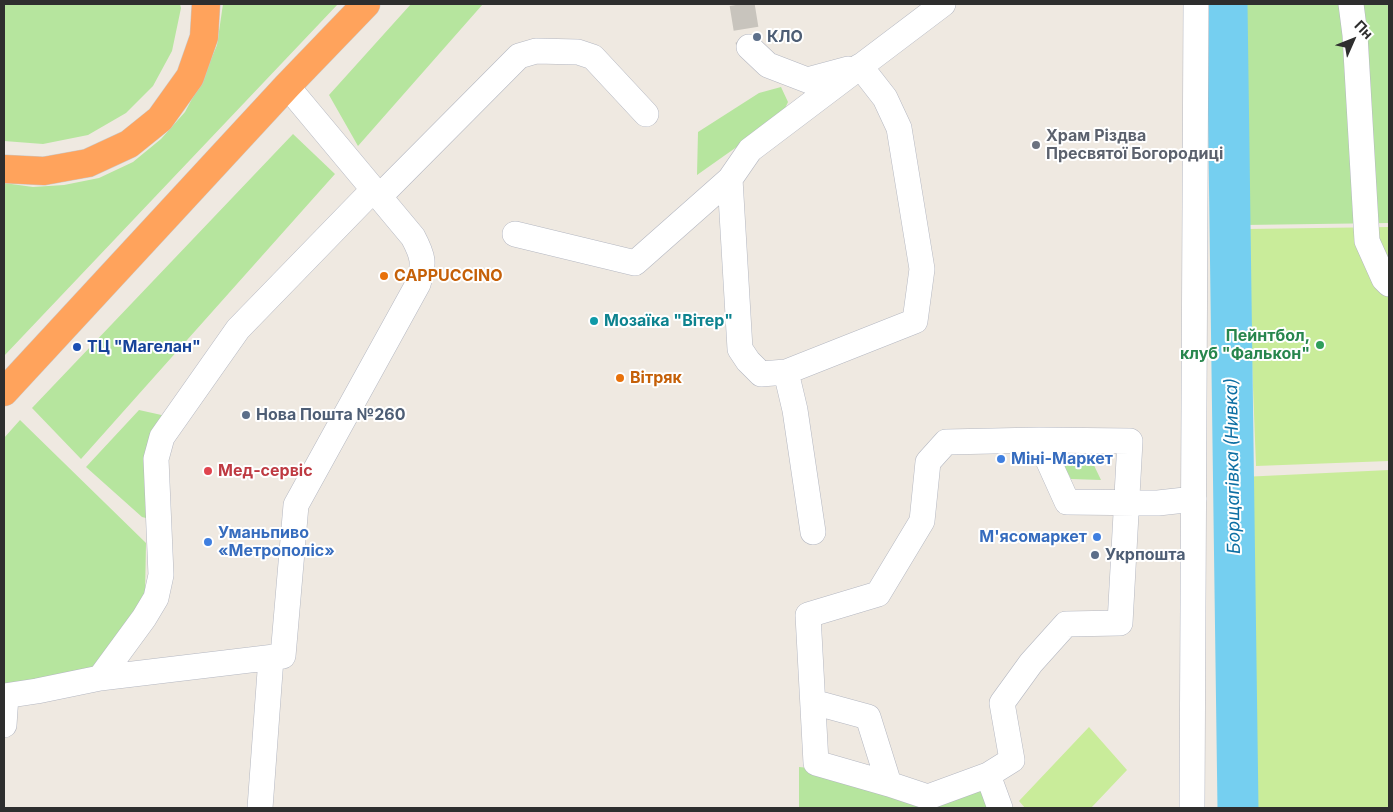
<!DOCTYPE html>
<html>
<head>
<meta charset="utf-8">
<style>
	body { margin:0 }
	#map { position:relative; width:1393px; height:812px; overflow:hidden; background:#efe9e1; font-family:Inter,sans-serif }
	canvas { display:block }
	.frame { position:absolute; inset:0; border:5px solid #2e2e2e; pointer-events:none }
	.north { position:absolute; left:1328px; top:15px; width:50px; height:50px; -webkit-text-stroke:4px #fff; paint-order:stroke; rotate:46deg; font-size:14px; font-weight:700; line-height:20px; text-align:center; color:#2e2e2e }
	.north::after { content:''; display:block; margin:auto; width:18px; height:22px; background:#2e2e2e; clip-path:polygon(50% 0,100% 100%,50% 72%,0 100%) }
</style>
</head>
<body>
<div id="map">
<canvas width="1393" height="812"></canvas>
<div class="frame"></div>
<div class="north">Пн</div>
</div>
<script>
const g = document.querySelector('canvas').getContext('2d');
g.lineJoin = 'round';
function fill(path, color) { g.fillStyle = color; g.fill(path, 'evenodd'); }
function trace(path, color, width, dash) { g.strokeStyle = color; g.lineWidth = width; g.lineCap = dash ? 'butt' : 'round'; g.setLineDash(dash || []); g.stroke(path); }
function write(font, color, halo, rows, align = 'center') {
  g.font = font + ' Inter,sans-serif'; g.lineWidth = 4; g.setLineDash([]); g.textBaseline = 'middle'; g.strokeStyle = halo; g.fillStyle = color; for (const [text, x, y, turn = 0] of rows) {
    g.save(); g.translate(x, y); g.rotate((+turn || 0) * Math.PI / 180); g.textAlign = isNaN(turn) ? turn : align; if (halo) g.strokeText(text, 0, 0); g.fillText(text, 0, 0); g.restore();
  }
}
const green = new Path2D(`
	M4 4H180L181 8 172 51 153 86 126 113 88 135 43 144 4 141Z
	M223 4H338L4 356V183L33 187 64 185 99 178 133 162 161 139 185 112 202 80 217 45Z
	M411 4H483L358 146 329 95Z
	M1234 4H1389V223L1244 225Z
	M781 87 788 102 782 115 697 175 698 132 759 93Z
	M293 134 335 174 81 459 32 408Z
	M139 410 166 416 154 520 142 517 86 467Z
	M20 420 146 543 145 594 94 675 4 688V438Z
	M1091 459 1101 480 1071 479 1064 466Z
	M799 767 821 769 926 808H799Z
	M983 788 991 808H929Z`);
const pitch = new Path2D(`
	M1389 227V461L1256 466 1247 229Z
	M1389 470V808H1245L1242 477Z
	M1089 727 1127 770 1091 808H1025L1019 801Z`);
const river = new Path2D(`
	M1227 4 1238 808`);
const minorTunnel = new Path2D(`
	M742 4 749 47`);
const minor = new Path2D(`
	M1351 4 1355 35 1367 241 1384 279 1389 284
	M749 47 768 65 807 80 848 69
	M730 179 740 349 748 361 761 374 786 372 915 321 922 269 899 128 885 98 860 66
	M379 197 519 56 536 51 578 52 593 57 646 114
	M515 234 635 263 730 179 750 150 943 4
	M786 372 795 410 813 532
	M1039 440 1130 441 1120 623 1066 624 1031 663 1002 703 1012 760 988 775 928 797 889 784 816 763 808 615 878 594 922 521 928 462 946 442Z
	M1039 440 1067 502 1158 503 1194 499
	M100 678 144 618 156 598 161 575 156 459 162 437 238 329 373 190
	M4 696 37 691 100 678 283 656 296 505 418 284C425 263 423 256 413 237L287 86
	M813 702 868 717 889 784
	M4 725 6 696
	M988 775 1000 808
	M260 808 271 658
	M1192 808 1196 4`);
const highway = new Path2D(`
	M4 169 44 171 88 163 129 144 160 119 190 77 204 37 206 4
	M4 392 287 86 366 4`);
const markers = [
	[757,37,5,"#5c6f8a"],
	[1036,145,5,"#6b7280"],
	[384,276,5,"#e8710a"],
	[594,321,5,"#0f9aa8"],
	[1320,345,5,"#2e9e5b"],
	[77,347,5,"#1a4fb4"],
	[620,378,5,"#e8710a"],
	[246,415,5,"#5c6f8a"],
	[1001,459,5,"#3f7fe0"],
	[208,471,5,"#e0444e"],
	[1097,537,5,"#3f7fe0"],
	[208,542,5,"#3f7fe0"],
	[1095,555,5,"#5c6f8a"]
];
const serviceNames = [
	["КЛО",767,37],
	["Нова Пошта №260",256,415],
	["Укрпошта",1105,555]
];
const worshipNames = [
	["Храм Різдва",1046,136],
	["Пресвятої Богородиці",1046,154]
];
const foodNames = [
	["CAPPUCCINO",394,276],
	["Вітряк",630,378]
];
const cultureNames = [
	["Мозаїка \"Вітер\"",604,321]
];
const leisureNames = [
	["Пейнтбол,",1310,336],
	["клуб \"Фалькон\"",1310,354]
];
const transitNames = [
	["ТЦ \"Магелан\"",87,347]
];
const shopNames = [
	["Міні-Маркет",1011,459],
	["Уманьпиво",218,533],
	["«Метрополіс»",218,551],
	["М'ясомаркет",1087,537,"right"]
];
const healthNames = [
	["Мед-сервіс",218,471]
];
const waterNames = [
	["Борщагівка (Нивка)",1233,466,-91]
];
fill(green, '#b6e59e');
fill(pitch, '#c9ec9a');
trace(river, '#75cff0', 41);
trace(minorTunnel, '#c8c4bd', 25, [25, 12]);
trace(minor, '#b4b7c1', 26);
trace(highway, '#c9c9c9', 29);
trace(minor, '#fff', 25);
trace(highway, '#ffa35c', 28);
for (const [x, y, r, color] of markers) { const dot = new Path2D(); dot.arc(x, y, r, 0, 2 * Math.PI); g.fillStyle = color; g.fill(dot); trace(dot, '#fff', 2); }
write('bold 16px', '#4e5e75', '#fff', serviceNames, 'left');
write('bold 16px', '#5b616d', '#fff', worshipNames, 'left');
write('bold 16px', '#c56008', '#fff', foodNames, 'left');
write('bold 16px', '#0d838f', '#fff', cultureNames, 'left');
write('bold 16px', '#27864d', '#fff', leisureNames, 'right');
write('bold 16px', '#164399', '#fff', transitNames, 'left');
write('bold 16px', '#366cbe', '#fff', shopNames, 'left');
write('bold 16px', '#be3a42', '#fff', healthNames, 'left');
write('italic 18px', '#0d6fa3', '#fff', waterNames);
</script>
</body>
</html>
